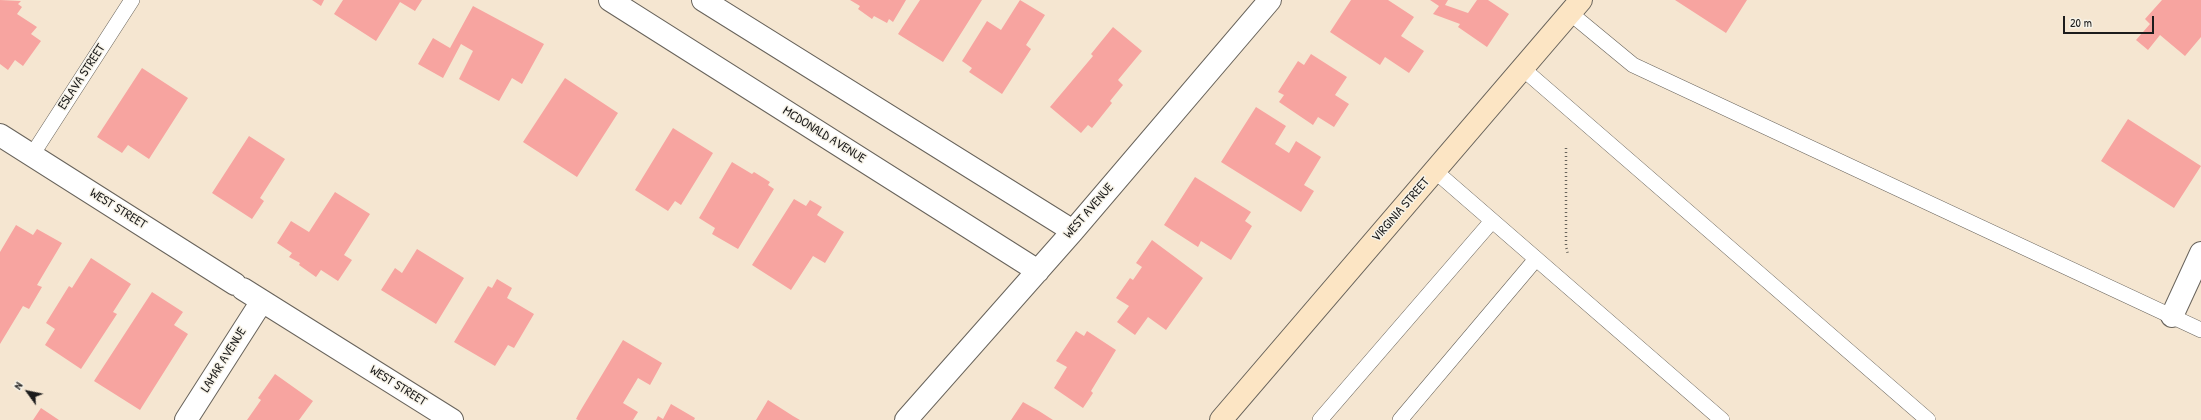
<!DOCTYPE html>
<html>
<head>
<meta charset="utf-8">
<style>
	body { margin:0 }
	#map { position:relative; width:2201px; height:420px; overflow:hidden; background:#f5e6d1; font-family:"Patrick Hand",sans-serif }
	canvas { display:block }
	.north { position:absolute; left:8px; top:372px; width:40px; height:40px; -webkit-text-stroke:3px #f7f3e8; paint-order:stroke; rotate:303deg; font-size:11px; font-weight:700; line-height:16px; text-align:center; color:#1c1c1c }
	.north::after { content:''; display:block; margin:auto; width:14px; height:18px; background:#1c1c1c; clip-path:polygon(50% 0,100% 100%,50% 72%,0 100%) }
	.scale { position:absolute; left:2063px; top:16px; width:91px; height:18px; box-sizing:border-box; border:2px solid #1c1c1c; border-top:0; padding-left:5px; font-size:12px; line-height:14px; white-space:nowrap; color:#1c1c1c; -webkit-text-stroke:3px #f7f3e8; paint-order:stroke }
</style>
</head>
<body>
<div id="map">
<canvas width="2201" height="420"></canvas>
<div class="north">N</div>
<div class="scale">20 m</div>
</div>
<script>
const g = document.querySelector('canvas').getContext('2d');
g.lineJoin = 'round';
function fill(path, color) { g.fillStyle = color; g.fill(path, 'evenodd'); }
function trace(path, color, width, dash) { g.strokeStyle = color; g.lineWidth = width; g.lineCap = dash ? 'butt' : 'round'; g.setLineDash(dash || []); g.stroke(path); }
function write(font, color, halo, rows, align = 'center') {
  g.font = font + ' "Patrick Hand",sans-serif'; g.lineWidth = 3; g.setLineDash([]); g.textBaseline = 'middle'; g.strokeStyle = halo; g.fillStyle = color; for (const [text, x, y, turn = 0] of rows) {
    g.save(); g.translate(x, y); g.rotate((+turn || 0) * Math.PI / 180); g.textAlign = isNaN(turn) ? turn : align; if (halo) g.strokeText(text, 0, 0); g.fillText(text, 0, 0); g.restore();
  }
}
const building = new Path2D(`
	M0 0 21 1 18 4 22 7 17 14 37 27 31 34 41 41 23 66 15 60 8 70 0 64Z
	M312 0H324L321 6Z
	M343 0H422L415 11 400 2 376 41 334 14Z
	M850 0H906L893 22 889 19 887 23 874 16 872 19 858 9 860 6Z
	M920 0H982L943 62 898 34Z
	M1020 0 1045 15 1026 45 1031 49 1002 94 969 72 972 68 962 61 987 21 1001 30Z
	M1351 0H1388L1414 17 1401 36 1424 51 1409 73 1385 57 1380 65 1330 32Z
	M1430 0H1448L1445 5 1468 13 1477 0H1488L1509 14 1487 47 1458 27 1460 24 1433 14 1439 6Z
	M1675 0H1747L1726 33Z
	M2162 0H2201V37L2185 56 2160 35 2148 50 2136 40 2150 24 2145 19Z
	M473 6 544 44 522 84 512 78 499 101 459 79 473 51 461 44 443 78 418 64 433 38 450 48Z
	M1113 27 1142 51 1118 80 1123 85 1110 101 1112 103 1092 128 1088 125 1081 133 1050 107 1093 56 1091 54Z
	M1311 54 1347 77 1335 95 1349 104 1334 127 1318 117 1313 125 1279 102 1284 95 1278 92 1298 61 1304 65Z
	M142 68 188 98 149 159 128 145 122 153 97 137Z
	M565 78 618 113 577 177 523 142Z
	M1256 107 1286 126 1275 144 1289 153 1296 141 1321 157 1304 185 1314 191 1301 212 1221 162Z
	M2128 119 2201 166 2174 208 2101 161Z
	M673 128 713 153 681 205 675 201 668 211 635 190Z
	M249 136 285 159 260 198 264 201 252 219 212 193Z
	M732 162 752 174 754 172 770 182 768 185 774 189 738 249 712 234 715 228 699 218Z
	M1195 177 1251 212 1245 221 1252 226 1231 260 1201 241 1198 247 1164 225Z
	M335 192 370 214 344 255 352 260 338 281 321 270 316 277 299 265 300 263 289 257 292 253 277 243 291 221 309 232Z
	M794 199 806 206 810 200 822 207 817 215 844 232 825 263 813 256 791 290 752 265Z
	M16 225 33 235 37 229 62 243 37 285 42 287 29 309 23 306 0 344V252Z
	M1152 240 1203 278 1166 330 1148 317 1135 335 1117 322 1129 306 1116 298 1130 278 1133 280 1142 267 1136 263Z
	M417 249 464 278 436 324 381 290 395 268 402 273Z
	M91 258 131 284 113 312 117 314 81 369 45 345 55 329 46 323 69 286 72 288Z
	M497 279 512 288 507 298 534 314 514 348 508 345 495 366 454 342 488 286 492 288Z
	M152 292 183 312 174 325 188 334 140 410 94 381Z
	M1076 331 1084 336 1087 331 1116 350 1091 391 1093 393 1083 408 1054 388 1067 367 1056 361Z
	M623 340 662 363 650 385 638 378 623 403 638 412 633 420H578L576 419 579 413Z
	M275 374 313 401 299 420H247L261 400 258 398Z
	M768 400 793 416 800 420H756Z
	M1023 402 1039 411 1053 420H1011Z
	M671 404 695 418 694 420H656L658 416 663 419Z
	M41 408 59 420H33Z`);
const path = new Path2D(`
	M1566 148V246L1568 255`);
const lane = new Path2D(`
	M1570 13 1633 65 2201 330
	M1522 68 1928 420
	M32 155 132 0
	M1435 171 1722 420
	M1320 420 1492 221
	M1400 420 1536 259`);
const street = new Path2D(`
	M610 0 1038 271
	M703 0 1073 231
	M0 135 235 284
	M243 289 452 420
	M2172 316 2201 253
	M186 420 262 301
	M906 420 1073 231 1270 0`);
const secondary = new Path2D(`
	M1221 420 1581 0`);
const streetNames = [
	["ESLAVA STREET",82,77,-57],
	["MCDONALD AVENUE",824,135,32],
	["WEST STREET",118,209,32],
	["VIRGINIA STREET",1401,210,-49],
	["WEST AVENUE",1089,211,-49],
	["LAMAR AVENUE",224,360,-58],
	["WEST STREET",398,386,32]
];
fill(building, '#f7a4a0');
trace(lane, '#68635b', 16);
trace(street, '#68635b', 24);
trace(secondary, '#68635b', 24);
trace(path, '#68635b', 2.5, [1, 3]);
trace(lane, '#fff', 15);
trace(street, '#fff', 22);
trace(secondary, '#fce5c4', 22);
write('13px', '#1c1c1c', '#f7f3e8', streetNames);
</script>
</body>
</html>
